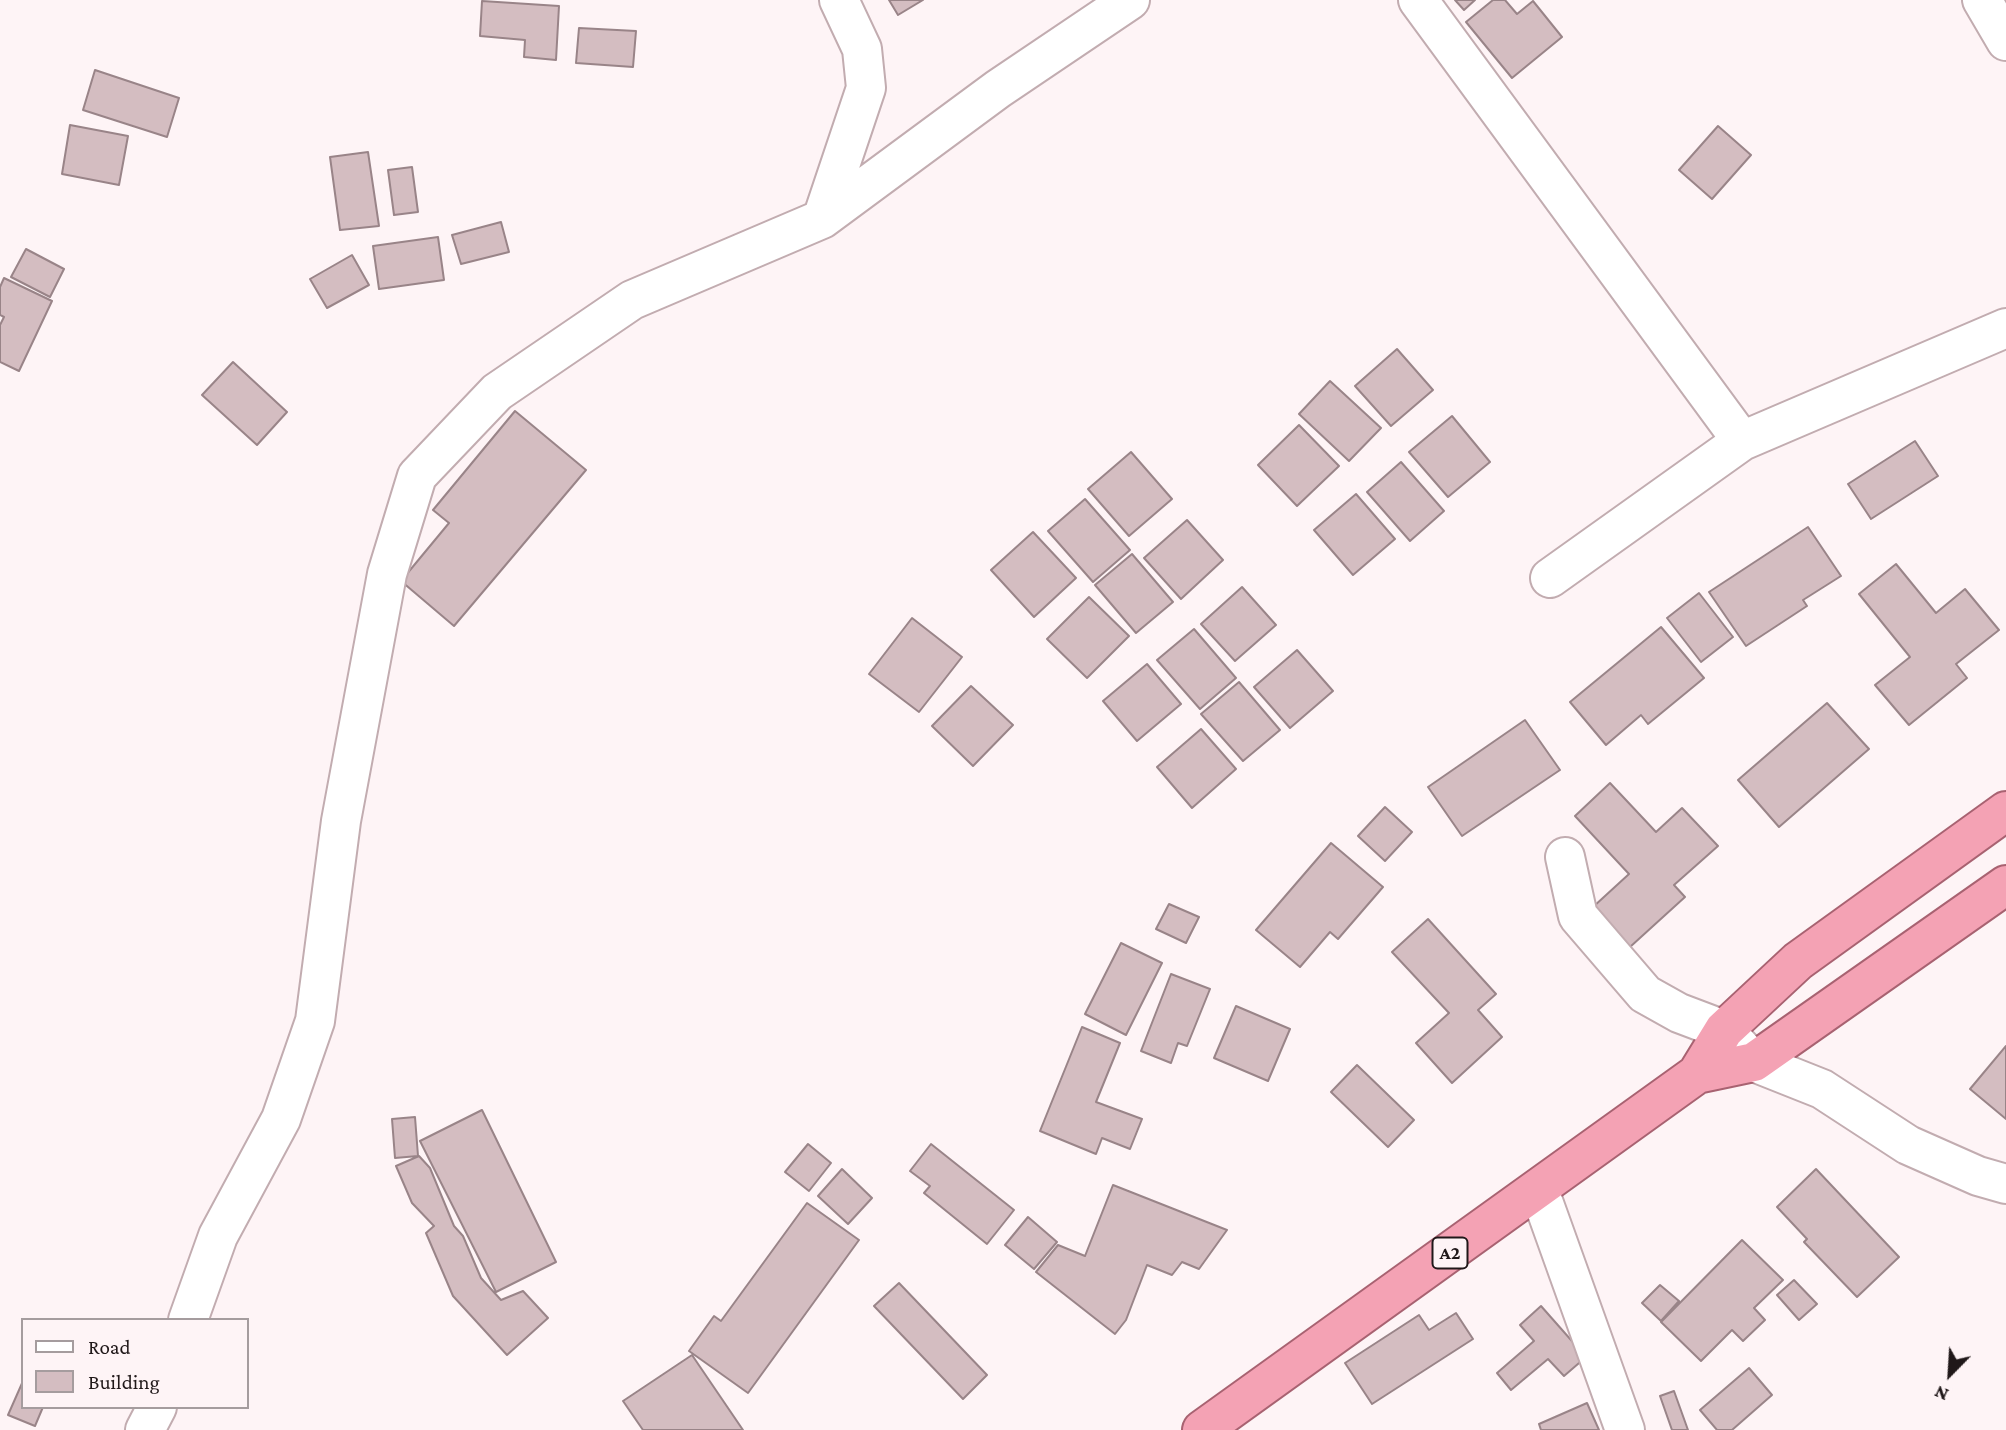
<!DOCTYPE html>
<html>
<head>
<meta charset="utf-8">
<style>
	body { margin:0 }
	#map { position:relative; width:2006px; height:1430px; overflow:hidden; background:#fef4f6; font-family:"Crimson Pro",serif }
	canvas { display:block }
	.legend { position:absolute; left:21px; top:1318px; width:228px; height:91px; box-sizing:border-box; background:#fef4f6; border:2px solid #a59c9e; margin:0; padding:9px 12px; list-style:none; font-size:21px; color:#201819 }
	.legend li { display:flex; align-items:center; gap:14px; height:35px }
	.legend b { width:35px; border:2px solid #a59c9e }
	.north { position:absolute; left:1915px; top:1339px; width:70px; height:70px; -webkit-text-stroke:5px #fef4f6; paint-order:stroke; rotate:204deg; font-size:19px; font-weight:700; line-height:28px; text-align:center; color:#201819 }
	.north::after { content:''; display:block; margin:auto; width:24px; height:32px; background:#201819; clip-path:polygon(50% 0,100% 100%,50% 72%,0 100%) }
</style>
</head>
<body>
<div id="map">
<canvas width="2006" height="1430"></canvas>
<ul class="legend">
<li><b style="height:9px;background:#fff"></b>Road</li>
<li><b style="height:19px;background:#d4bdc1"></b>Building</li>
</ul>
<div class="north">N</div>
</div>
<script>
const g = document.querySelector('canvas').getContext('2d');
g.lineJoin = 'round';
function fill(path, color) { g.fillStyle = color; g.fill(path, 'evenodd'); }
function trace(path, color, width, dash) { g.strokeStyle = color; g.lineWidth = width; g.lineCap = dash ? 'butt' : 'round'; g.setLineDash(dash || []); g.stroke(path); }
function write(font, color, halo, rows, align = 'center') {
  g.font = font + ' "Crimson Pro",serif'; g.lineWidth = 7; g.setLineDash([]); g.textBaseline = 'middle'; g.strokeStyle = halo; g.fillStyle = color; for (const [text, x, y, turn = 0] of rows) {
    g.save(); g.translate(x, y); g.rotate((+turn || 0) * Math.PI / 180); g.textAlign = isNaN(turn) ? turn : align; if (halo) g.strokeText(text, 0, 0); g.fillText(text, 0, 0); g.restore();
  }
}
const building = new Path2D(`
	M889 0H923L898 15Z
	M1455 0H1475L1464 10Z
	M1493 0H1505L1517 14 1533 1 1562 37 1512 78 1466 22Z
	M482 1 559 6 556 60 524 57 525 40 480 36Z
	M579 28 636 31 633 67 576 63Z
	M95 70 179 98 167 137 83 110Z
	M70 125 128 136 119 185 62 174Z
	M1718 126 1751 155 1712 199 1679 170Z
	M368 152 379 226 340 230 330 157Z
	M412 167 418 212 394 215 388 170Z
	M501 222 509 252 461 264 452 235Z
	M438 237 444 280 379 289 373 246Z
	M26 249 64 269 50 297 11 277Z
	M352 255 369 285 327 308 310 279Z
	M4 278 52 301 19 371 0 362V325L4 317 0 315V287Z
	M1397 349 1433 390 1391 426 1355 386Z
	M233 362 287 412 257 445 202 395Z
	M1330 381 1381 428 1349 461 1299 414Z
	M515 411 586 470 454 626 401 581 449 523 433 510Z
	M1452 416 1490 462 1448 497 1409 452Z
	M1299 425 1339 466 1297 506 1258 465Z
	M1915 441 1938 476 1871 519 1848 484Z
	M1131 452 1172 499 1129 536 1088 489Z
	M1401 462 1444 511 1410 541 1367 492Z
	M1356 494 1395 539 1353 575 1314 530Z
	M1085 499 1130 550 1093 582 1048 531Z
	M1187 520 1223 560 1181 599 1144 558Z
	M1808 527 1841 576 1803 600 1807 606 1746 646 1709 592Z
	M1033 532 1076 578 1034 617 991 570Z
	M1132 554 1173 602 1136 633 1095 585Z
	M1896 564 1936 613 1965 589 1999 630 1956 664 1967 678 1909 725 1875 685 1910 657 1859 594Z
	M1242 587 1276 625 1235 661 1201 624Z
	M1699 593 1733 637 1701 662 1667 618Z
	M1089 597 1129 636 1087 678 1047 639Z
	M912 618 962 657 919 712 869 674Z
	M1661 627 1704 678 1648 724 1641 715 1606 745 1570 702Z
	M1194 629 1236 678 1200 709 1157 660Z
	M1297 650 1333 691 1290 728 1254 687Z
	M1147 664 1181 704 1137 741 1103 701Z
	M1239 682 1280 730 1243 761 1201 714Z
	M971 686 1013 725 973 766 932 726Z
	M1827 703 1869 749 1779 827 1738 780Z
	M1525 720 1560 770 1462 836 1428 787Z
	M1201 729 1236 769 1192 808 1157 767Z
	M1610 783 1656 832 1682 808 1718 846 1674 885 1685 897 1630 947 1593 907 1629 874 1575 816Z
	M1385 807 1412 832 1385 861 1358 836Z
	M1331 843 1383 887 1338 939 1330 932 1300 967 1256 930Z
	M1169 904 1199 917 1186 943 1156 929Z
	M1428 919 1496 994 1478 1010 1502 1037 1452 1083 1416 1043 1449 1013 1392 952Z
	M1121 943 1162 963 1126 1035 1085 1014Z
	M1171 974 1210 989 1187 1046 1178 1043 1171 1063 1141 1051Z
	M1236 1006 1290 1029 1268 1081 1214 1058Z
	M1082 1027 1120 1043 1096 1102 1142 1119 1130 1149 1102 1138 1096 1154 1040 1131Z
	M2006 1046V1119L1970 1089Z
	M1357 1065 1414 1120 1388 1147 1331 1092Z
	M482 1110 556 1262 496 1292 420 1141Z
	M415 1117 418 1156 395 1158 392 1119Z
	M808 1144 831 1163 809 1191 785 1172Z
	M931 1144 1014 1210 987 1244 924 1193 930 1186 910 1171Z
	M419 1156 430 1168 454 1226 463 1236 481 1278 501 1300 523 1291 548 1318 507 1355 453 1296 426 1233 434 1226 412 1203 396 1166Z
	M842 1169 872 1198 848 1224 818 1196Z
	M1816 1169 1899 1257 1857 1297 1804 1242 1807 1239 1777 1207Z
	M1113 1185 1227 1230 1199 1269 1182 1262 1172 1275 1147 1265 1126 1320 1115 1334 1036 1272 1058 1245 1085 1256Z
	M807 1203 859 1240 748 1393 689 1351 714 1316 721 1321Z
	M1028 1217 1057 1242 1034 1269 1005 1245Z
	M1742 1240 1783 1280 1754 1308 1765 1320 1743 1341 1732 1330 1701 1361 1661 1322Z
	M1794 1280 1817 1304 1799 1320 1777 1295Z
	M899 1283 987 1375 963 1399 874 1306Z
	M1660 1285 1679 1301 1661 1321 1642 1303Z
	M1541 1306 1586 1357 1564 1376 1548 1359 1511 1390 1497 1373 1534 1341 1520 1325Z
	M1456 1313 1473 1339 1372 1404 1345 1363 1419 1315 1429 1330Z
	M692 1355 743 1430H643L623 1401Z
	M1749 1368 1772 1395 1732 1430H1717L1700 1410Z
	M23 1381V1407H43L35 1426 8 1415Z
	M1674 1391 1688 1430H1672L1660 1396Z
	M1587 1403 1599 1430H1541L1539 1424Z`);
const minor = new Path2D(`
	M1418 0 1742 441
	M1982 0 2006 41
	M822 219 866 88 862 49 839 0
	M1550 578 1742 441 2006 328
	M1565 857 1578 916 1645 994 1679 1013 1724 1030 1754 1062 1822 1089 1908 1145 1978 1176 2006 1184
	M1539 1190 1625 1430
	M188 1320 218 1236 281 1119 315 1021 341 821 387 574 417 476 497 392 632 300 822 219 998 89 1130 0
	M145 1430 157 1407`);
const trunk = new Path2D(`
	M1697 1074 1754 1062 2006 885
	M1202 1430 1697 1074 1724 1030 1798 961 2006 811`);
const shields = [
	[1450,1253,35]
];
const shieldNames = [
	["A2",1450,1253]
];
fill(building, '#d4bdc1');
trace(building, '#998488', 2);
trace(minor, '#c2acb0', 42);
trace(trunk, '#a86271', 42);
trace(minor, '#fff', 38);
trace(trunk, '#f4a2b4', 38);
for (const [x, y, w] of shields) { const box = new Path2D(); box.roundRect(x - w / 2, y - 15.5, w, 31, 5); g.fillStyle = '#fef4f6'; g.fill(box); trace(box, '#201819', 2); }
write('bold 19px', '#201819', null, shieldNames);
</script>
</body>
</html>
